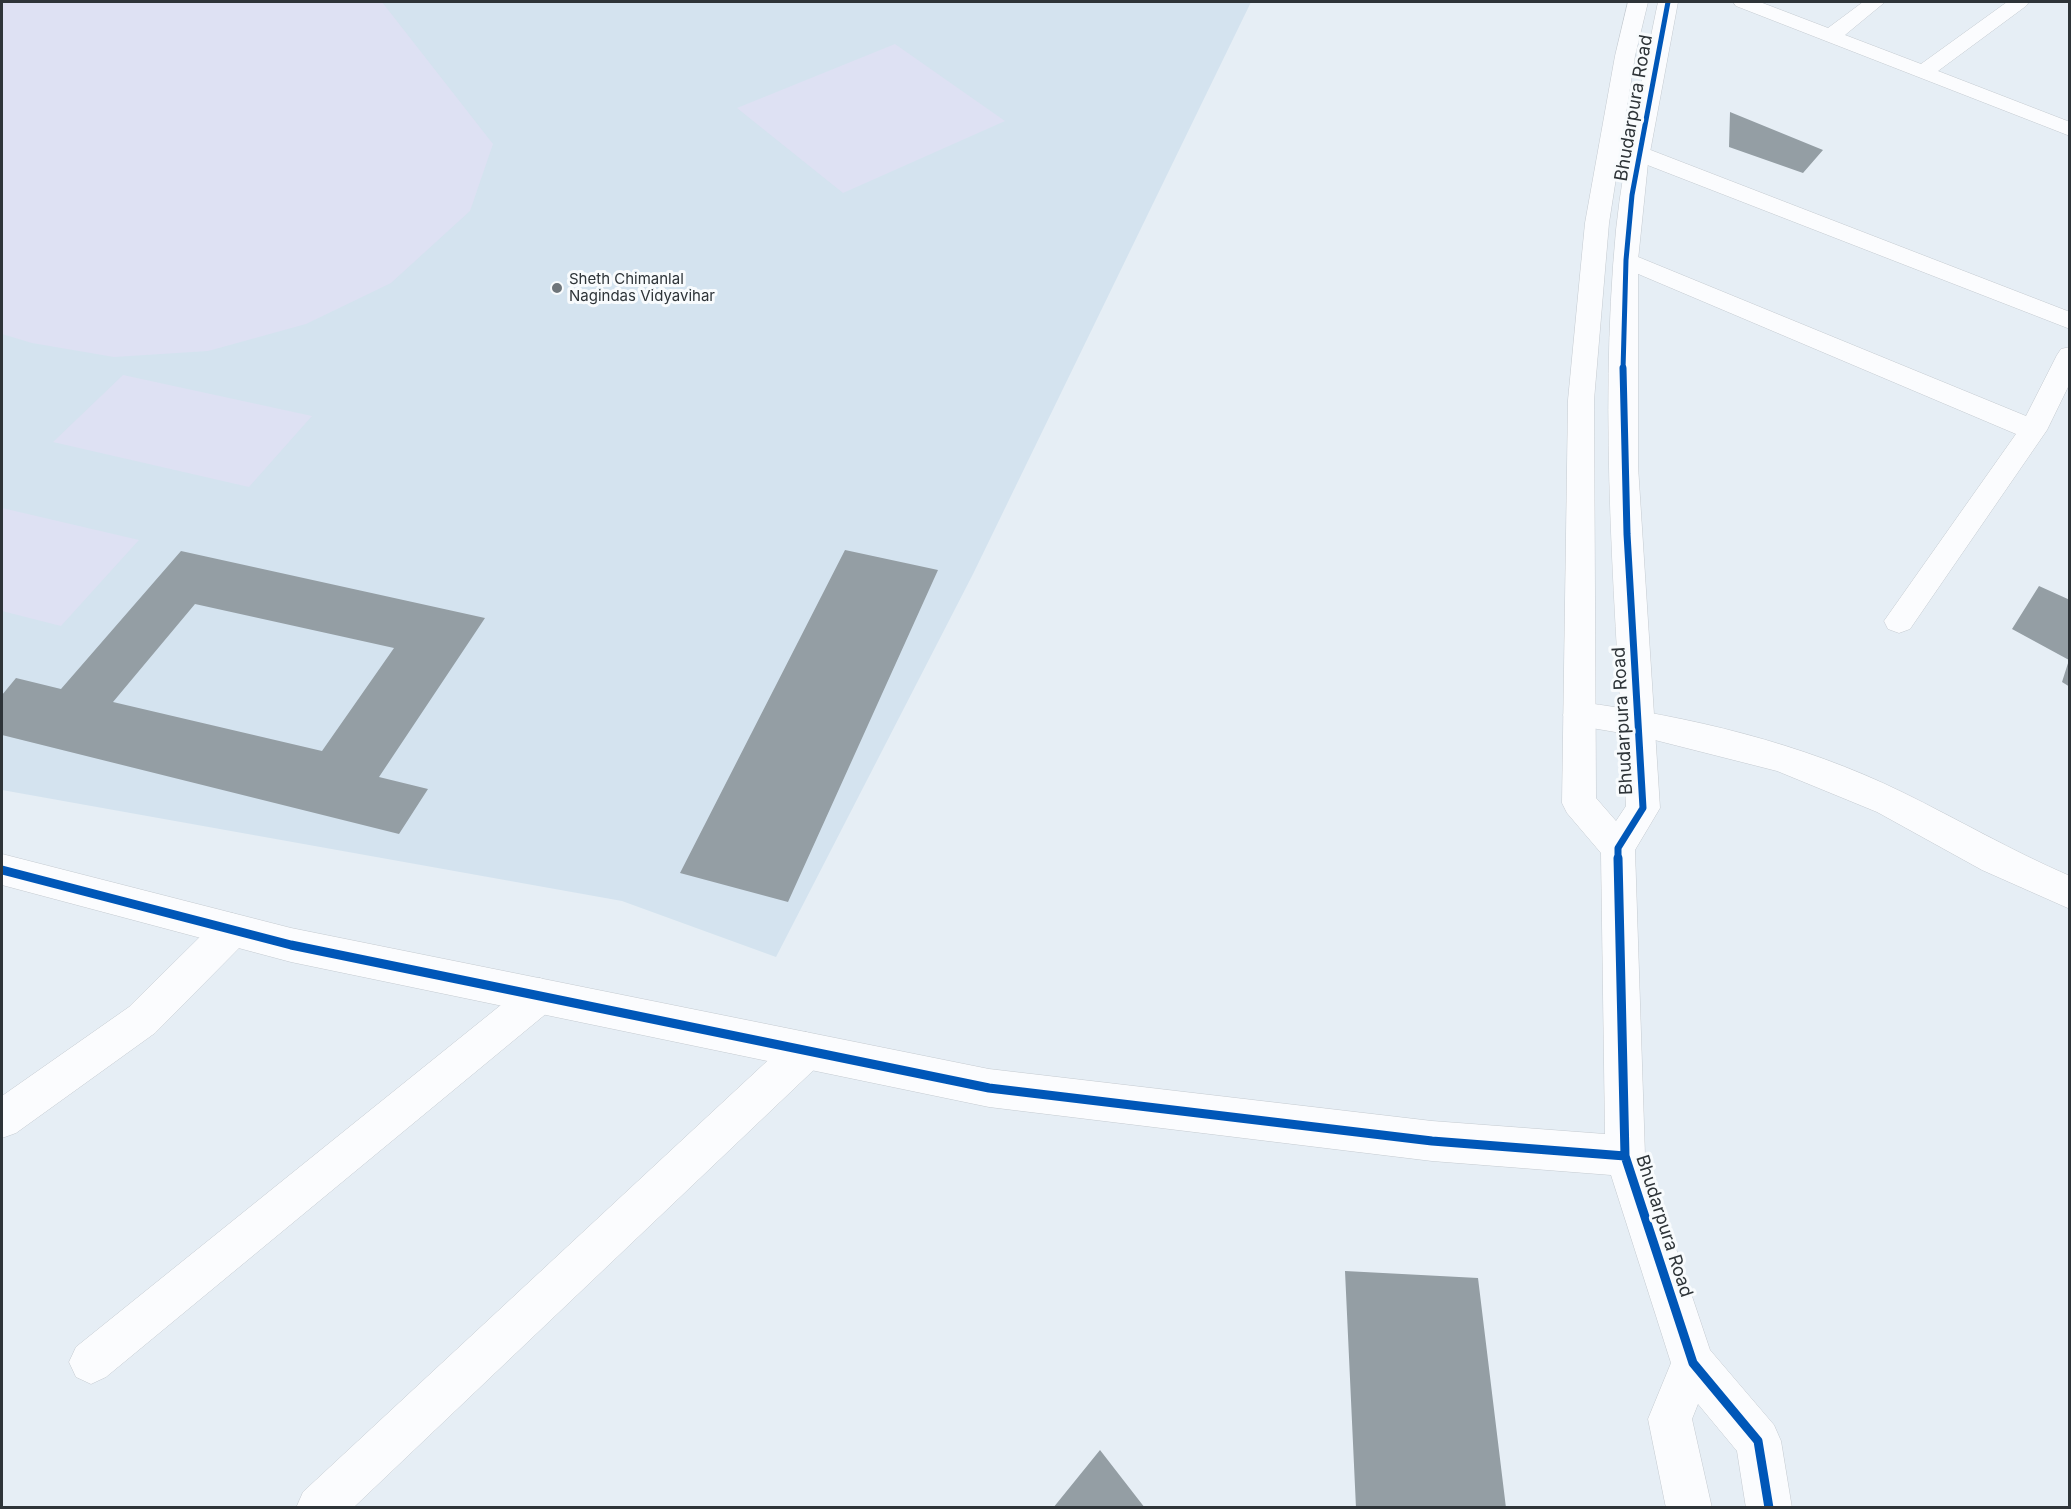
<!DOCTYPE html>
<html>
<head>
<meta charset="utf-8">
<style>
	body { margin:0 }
	#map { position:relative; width:2071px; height:1509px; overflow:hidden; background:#e6eef5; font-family:Inter,sans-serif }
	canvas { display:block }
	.frame { position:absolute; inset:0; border:3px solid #2e3438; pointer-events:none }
</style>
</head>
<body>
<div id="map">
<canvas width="2071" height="1509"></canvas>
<div class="frame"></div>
</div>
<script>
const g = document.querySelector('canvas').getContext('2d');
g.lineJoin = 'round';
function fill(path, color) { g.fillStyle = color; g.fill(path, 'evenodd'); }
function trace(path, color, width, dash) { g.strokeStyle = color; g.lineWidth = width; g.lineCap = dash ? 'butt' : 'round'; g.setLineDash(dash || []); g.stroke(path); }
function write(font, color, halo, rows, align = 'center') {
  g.font = font + ' Inter,sans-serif'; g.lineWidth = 6; g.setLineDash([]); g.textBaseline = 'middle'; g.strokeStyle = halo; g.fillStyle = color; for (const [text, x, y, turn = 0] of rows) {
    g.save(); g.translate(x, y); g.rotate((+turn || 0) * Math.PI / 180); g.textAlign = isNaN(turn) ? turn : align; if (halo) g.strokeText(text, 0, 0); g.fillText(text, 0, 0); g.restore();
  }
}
const built = new Path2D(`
	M2 2H1251L973 574 776 957 622 901 2 790Z`);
const green = new Path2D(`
	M2 2H382L493 144 470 211 391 283 306 324 208 351 114 357 32 343 2 334Z
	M895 44 1005 121 843 193 737 108Z
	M123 375 312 416 249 487 53 442Z
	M2 508 139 540 61 626 2 611Z`);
const building = new Path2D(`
	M1730 112 1823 150 1803 173 1729 147Z
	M845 550 938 570 788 902 680 873Z
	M181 551 485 618 379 777 428 789 399 834 2 735V695L16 678 61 689ZM195 604 394 648 322 751 113 702Z
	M2039 586 2070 600V687L2062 682 2069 660 2012 629Z
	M1345 1271 1478 1278 1506 1508H1356Z
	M1100 1450 1145 1508H1053Z`);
const street = new Path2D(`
	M1733 2H1760L1828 28 1863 2H1885L1845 35 1921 64 2007 2H2029L2026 6 1938 71 2070 122V136L1736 6Z
	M1610 139 1648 149 2070 312V329L1632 159 1602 151 1599 146 1602 141Z
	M1626 252 2026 416 2057 355 2061 349 2070 347V383L2047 430 1910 629 1899 633 1888 629 1884 621 2016 434 1617 265 1614 260 1617 255Z
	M1579 702C1689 716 1802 743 1902 792 1959 820 2012 851 2070 876V909L1982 870 1877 812 1777 771 1639 736 1568 724 1563 715 1568 706Z
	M232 913 245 918 250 930 245 942 155 1033 16 1133 2 1138V1096L129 1007 219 918Z
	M540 978 553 984 559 996 553 1008 106 1377 91 1384 76 1377 69 1362 76 1347 527 984Z
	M806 1032 820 1038 825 1051 820 1064 353 1508H296L303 1492 792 1038Z`);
const secondary = new Path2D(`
	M1628 2H1648L1635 56 1609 223 1594 400 1596 798 1616 821 1626 806C1616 615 1598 421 1616 230 1624 153 1643 77 1658 2H1678L1648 163 1638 260V466L1660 808 1635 850 1645 1156 1710 1350 1774 1425 1781 1441 1792 1508H1746L1737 1451 1698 1404 1692 1419 1712 1508H1666L1648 1419 1671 1363 1611 1175 1432 1161 989 1107 291 962 2 885V854L291 928 989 1069 1432 1121 1605 1134 1601 853 1567 813 1562 803 1568 400 1585 223 1615 56Z`);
const cyclewayFar2 = new Path2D(`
	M1623 370 1626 260 1632 195 1668 2`);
const cyclewayFar1 = new Path2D(`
	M1618 860V848L1643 808 1627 534 1623 368`);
const cycleway = new Path2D(`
	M1618 858 1625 1156 1693 1363 1758 1441 1769 1508
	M2 870 291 945 989 1088 1432 1141 1625 1156`);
const markers = [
	[557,288,6,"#6e757a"]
];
const farPoinames = [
	["Sheth Chimanlal",569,279],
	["Nagindas Vidyavihar",569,296]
];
const streetNames = [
	["Bhudarpura Road",1634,108,-80],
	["Bhudarpura Road",1623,721,-93],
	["Bhudarpura Road",1664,1226,72]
];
fill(built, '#d4e3ef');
fill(green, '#dee1f3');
fill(building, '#949ea4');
trace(street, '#c4cad0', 1);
trace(secondary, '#c4cad0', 1);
fill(street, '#fbfcfe');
fill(secondary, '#fbfcfe');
trace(cyclewayFar2, '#0057b8', 5);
trace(cyclewayFar1, '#0057b8', 7);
trace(cycleway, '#0057b8', 9);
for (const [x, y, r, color] of markers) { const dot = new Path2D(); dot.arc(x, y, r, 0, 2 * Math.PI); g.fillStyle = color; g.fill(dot); trace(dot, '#f8fbfd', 2); }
write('15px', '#2e3438', '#f8fbfd', farPoinames, 'left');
write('18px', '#2e3438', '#f8fbfd', streetNames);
</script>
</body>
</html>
